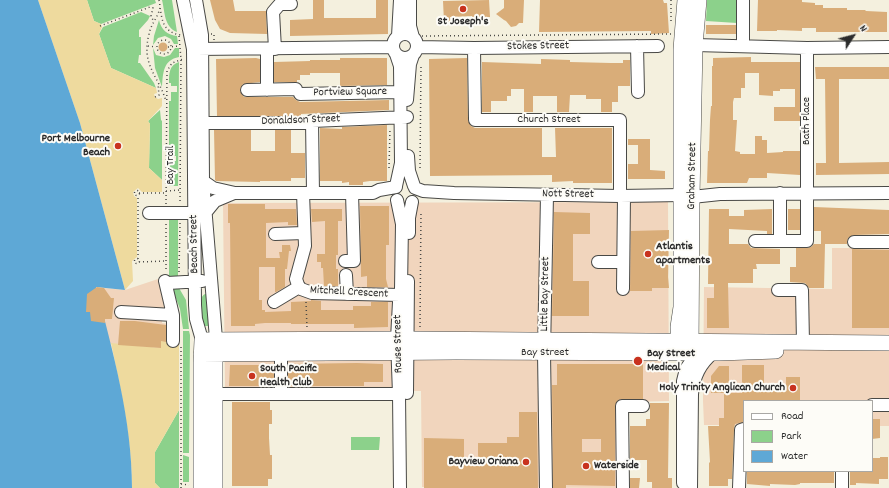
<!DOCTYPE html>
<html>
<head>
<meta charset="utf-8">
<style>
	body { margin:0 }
	#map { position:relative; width:889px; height:488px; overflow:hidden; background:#f4f0de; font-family:Dekko,sans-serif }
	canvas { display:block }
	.legend { position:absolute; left:743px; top:400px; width:130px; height:72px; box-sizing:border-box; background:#fdfcf7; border:1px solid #a9a8a5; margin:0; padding:5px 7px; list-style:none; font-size:12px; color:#2b2b2b }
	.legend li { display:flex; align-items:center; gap:8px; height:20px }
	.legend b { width:20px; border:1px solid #a9a8a5 }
	.north { position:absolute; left:833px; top:16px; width:40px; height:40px; -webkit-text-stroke:3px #fdfcf7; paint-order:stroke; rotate:54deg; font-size:11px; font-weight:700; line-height:16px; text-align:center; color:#2b2b2b }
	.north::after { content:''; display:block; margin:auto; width:14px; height:18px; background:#2b2b2b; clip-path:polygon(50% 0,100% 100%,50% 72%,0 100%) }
</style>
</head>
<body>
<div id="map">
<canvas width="889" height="488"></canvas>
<ul class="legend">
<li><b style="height:5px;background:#fff"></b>Road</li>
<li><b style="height:11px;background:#8cd18b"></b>Park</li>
<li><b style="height:11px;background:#5ea8d6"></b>Water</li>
</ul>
<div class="north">N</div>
</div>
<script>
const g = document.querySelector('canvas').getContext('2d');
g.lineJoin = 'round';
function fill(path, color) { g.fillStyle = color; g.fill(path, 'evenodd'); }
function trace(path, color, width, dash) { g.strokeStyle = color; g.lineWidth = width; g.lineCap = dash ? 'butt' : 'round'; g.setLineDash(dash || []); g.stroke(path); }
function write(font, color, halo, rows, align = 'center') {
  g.font = font + ' Dekko,sans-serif'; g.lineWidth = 4; g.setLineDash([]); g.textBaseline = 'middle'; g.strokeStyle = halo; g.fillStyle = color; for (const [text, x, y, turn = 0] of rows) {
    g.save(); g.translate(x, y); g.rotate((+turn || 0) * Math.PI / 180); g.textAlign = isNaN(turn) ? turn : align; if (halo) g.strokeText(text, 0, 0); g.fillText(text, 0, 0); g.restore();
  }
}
const built = new Path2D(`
	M668 202 669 401 629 402 618 488 422 487 421 391 225 389 223 203Z
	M832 248H889V426H877L872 420V401H744V425H704L703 401 704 287 832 289Z
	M158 279 162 288 166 313H163L162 323 170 324 169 342 161 348 80 341 84 286 125 290Z`);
const green = new Path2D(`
	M87 0H155L156 3 101 24 94 21Z
	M162 0H172L177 32C164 27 165 12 162 0Z
	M707 0H737V23L706 21Z
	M141 12 150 16 148 20 139 30V37H141V55H139L138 63H140L154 83 156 88 111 68 99 34 103 27Z
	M159 20C161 30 168 35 177 36L178 44H174L171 39 165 36 158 38 153 45 154 36Z
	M153 48 156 55 164 57 170 55 175 48H179V57C163 60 163 73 162 87L155 68Z
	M179 62 178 186H169V159H171V161H176V156H169V101H171V92H177V86H171V83H169C169 74 169 65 179 62Z
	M160 110 161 120 162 121V180L149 168 150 124 148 121Z
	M169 216H178V279H169Z
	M172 288H179L186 300 189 329H183L180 309Z
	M205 294H207L210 326H203C202 317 196 299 205 294Z
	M183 331H189L190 335 189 453H183Z
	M179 410V488H160L155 483V452Z
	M351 437H380L379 450H351Z
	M183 455 189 457V482H183Z`);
const sand = new Path2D(`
	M38 0H87L94 21 101 24 102 27 99 34 111 68 156 88 157 93 154 94 155 97 158 99 162 98V106L148 121 150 124 149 168 162 180V192H142L138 188 133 192 134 196 137 198V257L132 261 133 281 125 290 80 123Z
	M161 341 179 342V410L155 452V483L160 488H132C132 439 121 391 111 343L161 348Z`);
const water = new Path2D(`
	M0 0H38L80 123 125 290 96 287C113 352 132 420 132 488H0Z`);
const building = new Path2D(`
	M210 0H233L235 11H266L267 34 230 33 220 29 215 20Z
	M313 0H324V18H376V0H388V34L290 36V20L313 19Z
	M489 0 490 17H484V23H472V16L450 17V22H444L443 1Z
	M504 0H524L523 23H519L516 26 511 27 506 21 504 20 496 14 504 8Z
	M540 0H663L664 3H667L669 33 651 34V31L539 32Z
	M758 0H802V2L815 3V5H823V8H847V10H865L866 11 887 12V32H816V28H802V31L777 30V31H757Z
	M706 25H736V34H706Z
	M158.5 47a4.5 4.5 0 1 1 9 0a4.5 4.5 0 1 1-9 0Z
	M751 57V62H800V121H774V107H795V89H780V91H773V96L759 95V73H745V88H741V98H734L733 102V120H737L735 151 740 152V154H755V136H762V140H767V153L783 152V151H800V175L767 173V178H749L747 183H707L708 151H709L710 120 711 106H712V66H713V58Z
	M256 58 260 59V82L243 84 240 91 244 97H293L296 100 300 102 389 100V110L301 114V116H217L216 59Z
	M340 58H387V85L340 86V73H310V75H300V80H297V82H274V62L310 61V60H340Z
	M467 58 468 120 471 126 475 128H542V157H556L555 128H612V183H573V181L552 182V175L430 176 429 59Z
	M541 59 570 60V62L611 63H623V60H630V86H618V102H612V112H601V99H586V95H570L569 112H557V96H533V112H524V89H511V96H507V101H491V112H482V62L541 64Z
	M815 67H889V79H839V163L889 162V174L816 175V163H826L825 79H816Z
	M387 125V181H370L363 182V185H349V182L342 183V181H320V128L342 129V127Z
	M214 130H251V151H275V130H291V153H305V178H291V181H260V182L216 181 215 180Z
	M628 139H650V170L665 171V179H628V164H638V145H628Z
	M228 204H265V209H296L297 225H288V222L266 223V258H280L279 252H282V245H290L291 251H289L287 269H285V287L276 292H275V267H259V300H262V310H265V312L291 311V302L311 301V300L321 301V310H353V306H371V302H388V327L354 328V324H291V323H265L255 324V326H231L230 223H228Z
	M360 206H389V245H386V279L388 287H367V276L361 277Z
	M814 207 889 210V234L854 235 848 238 847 244H821V231H814Z
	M311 209H342V221H338V255H336V269H338V286H324L323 268H321V262H317V254H325V221L312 222Z
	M709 209H729V216H744V210L772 209V234H767V231L729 229V244H748L751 248 780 249V264H756L757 269H753V283H728L729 328H707V298H714V284H708Z
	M788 209H800V230H788Z
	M554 212 590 213V234H573V281H589V316H552Z
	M669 230 668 277 669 288H652V291H630L631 231Z
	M814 244H825L824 288H809L805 283 790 282V267H796V248H807L811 247Z
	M852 249 889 250V328H852Z
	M97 287 104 288 111 298H114L112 319H105V323L91 321 90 312H86L87 294Z
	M120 321H135L166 325V342L161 341V348L118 345Z
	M357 363 383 364V382H364V386H288V364Z
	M557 364H643V399H622L618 400 615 406V486L566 485V488H553L552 385H557ZM582 439H601V452H582Z
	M230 365H274V386H229Z
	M742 365H764V385H786V377H800V400L744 401V422L735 424 734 430 732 479H728V486H709V463L710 462 708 426H719V418H724V393H711V376L719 366H729V393H742Z
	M232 402H270V410H272V424H269V438L270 455H272V479H268V486H232Z
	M650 403H669L668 478H672V488H652V482H647V460H630V426H646V419H650Z
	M519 412H537L538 488H424V438L464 439V459H478V443H507V437H519Z
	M872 419H880V438L872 439Z
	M880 457H888V479H879V484L856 483V485H850V471H872V458H880Z
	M747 471H834V483H800V484L795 485 770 484V486L747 484Z
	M630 478H640L639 488H630Z`);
const path = new Path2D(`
	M159 0C162 16 160 32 181 35
	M671 0V23
	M160 8C158 17 151 24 149 34 141 65 158 75 166 101
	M100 26 150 7 153 8 151 16 154 22
	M211 34H214V40
	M179 36 181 59 180 204
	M422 36 671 34
	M157 47a7 7 0 1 1 14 0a7 7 0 1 1-14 0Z
	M148 46 156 47
	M168 47 180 46
	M155 97 159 95 158 84
	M389 168 390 128
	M420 168 421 66
	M134.5 193a2.5 2.5 0 1 1 5 0a2.5 2.5 0 1 1-5 0Z
	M166 191 180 190
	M139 193H166
	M166 204 167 71 172 63 183 59
	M166 224V272
	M134.5 261a2.5 2.5 0 1 1 5 0a2.5 2.5 0 1 1-5 0Z
	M138 259V195
	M139 262 165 261
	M179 272 180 223
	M306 302 307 328
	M420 327 421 211
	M181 347V488
	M181 484 189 485`);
const minor = new Path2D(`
	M183 0 193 49 195 305 196 319 202 340
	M196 0 202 35 203 181 216 339
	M410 0V26L413 37
	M393 46a12 12 0 1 1 24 0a12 12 0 1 1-24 0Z
	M398 36 400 0
	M695 45 807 48 889 47
	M637 46 638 92
	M743 46V0
	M418 47 474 48 658 46
	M474 48 475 120H620V196
	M196 49 393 47
	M267 49V90
	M275 49 273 12 280 4H291
	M396 54 400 66 401 163 396 186
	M247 90 296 89
	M300 94 400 92
	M407 100 410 64 413 55
	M312 121 313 193
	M197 123H307L312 121 407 117
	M408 156 409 171 414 186
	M203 181 213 188 235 193H373L379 190 396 187
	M415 188 423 191 454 193 620 196 682 195
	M303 193 305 246 296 279 298 285 301 289 312 293 400 295
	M780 193V240
	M692 197 720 194 889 193
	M397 200 402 224 401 289 399 302 397 339 399 394 400 488
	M206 212 215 201 234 193
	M149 213H195
	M409 233V218L412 202
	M275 234 304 233
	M755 241H807V48
	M854 242H889
	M345 261H354L352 193
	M598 262H623
	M346 275 347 294
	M165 281 173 315V341
	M168 283 202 281
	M623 289 624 196
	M778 290H802L803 343
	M274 302 299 287
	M121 312 173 315
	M281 344V394
	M407 393 408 281
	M215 394H399
	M872 405H889
	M842 471V488
	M683 483V381L686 369 697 353
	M546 488 544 353 547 195
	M623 488 622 406H643
	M691 488 692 394C694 376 700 364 713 353
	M739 488 741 430 744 429`);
const major = new Path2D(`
	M679 351 678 327 681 307V49L685 0
	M691 351 692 197 695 45 699 0
	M201 354 456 352 719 353 776 351
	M201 488V362L202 340 407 339 889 343
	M215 488V343`);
const markers = [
	[463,9,4,"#c8321e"],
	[118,146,4,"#c8321e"],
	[648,254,4,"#c8321e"],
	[638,361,5,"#c8321e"],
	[252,376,4,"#c8321e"],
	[793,388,4,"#c8321e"],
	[526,462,4,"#c8321e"],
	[586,466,4,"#c8321e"]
];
const poiNames = [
	["St Joseph's",463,22,"center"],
	["Port Melbourne",110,139,"right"],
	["Beach",110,153,"right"],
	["Atlantis",656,247],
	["apartments",656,261],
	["Bay Street",647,354],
	["Medical",647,368],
	["South Pacific",260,369],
	["Health Club",260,383],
	["Holy Trinity Anglican Church",785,388,"right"],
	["Bayview Oriana",518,462,"right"],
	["Waterside",594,466]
];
const streetNames = [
	["Stokes Street",538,47,-1],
	["Portview Square",350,93,-1],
	["Church Street",549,120],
	["Donaldson Street",301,121,-2],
	["Bath Place",807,121,-90],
	["Bay Trail",171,165,-90],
	["Graham Street",693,176,-89],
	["Nott Street",568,195,1],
	["Beach Street",195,244,-91],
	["Mitchell Crescent",349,293,3],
	["Little Bay Street",546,294,-89],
	["Rouse Street",399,344,-91],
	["Bay Street",545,353]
];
fill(built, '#f1d5bd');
fill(green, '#8cd18b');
fill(sand, '#eeda9e');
fill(water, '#5ea8d6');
fill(building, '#d9ad79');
trace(minor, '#494946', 14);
trace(major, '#494946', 16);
trace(path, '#494946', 1.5, [1, 3]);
trace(minor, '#fff', 12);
trace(major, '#fff', 15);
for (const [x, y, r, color] of markers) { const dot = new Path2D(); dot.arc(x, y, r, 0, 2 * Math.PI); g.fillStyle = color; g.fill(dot); trace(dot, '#fdfcf7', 1.5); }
write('bold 12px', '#2b2b2b', '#fdfcf7', poiNames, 'left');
write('12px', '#2b2b2b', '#fdfcf7', streetNames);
</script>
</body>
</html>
